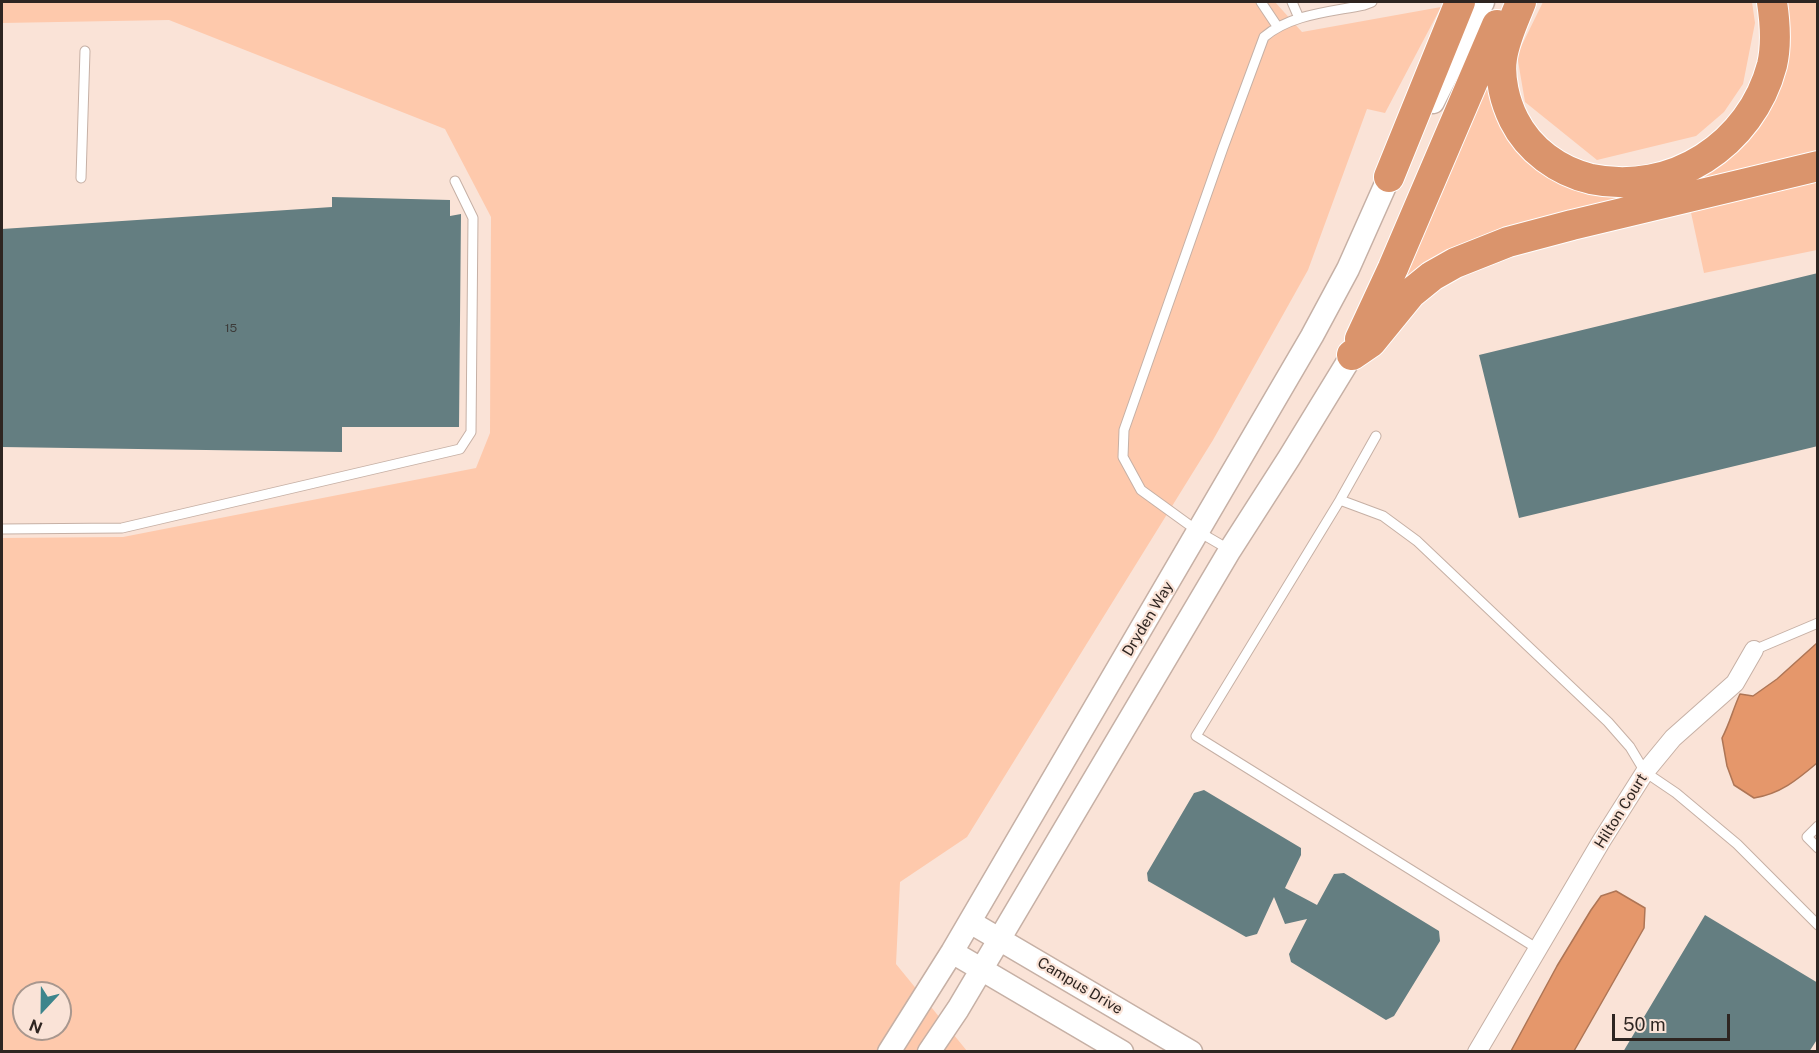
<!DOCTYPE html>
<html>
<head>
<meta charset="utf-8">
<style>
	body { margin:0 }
	#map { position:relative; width:1819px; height:1053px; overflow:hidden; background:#fae3d7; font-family:"Public Sans",sans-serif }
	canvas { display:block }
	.frame { position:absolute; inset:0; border:3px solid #2e2521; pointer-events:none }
	.north { position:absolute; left:12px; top:981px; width:60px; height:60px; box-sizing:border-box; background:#fae3d7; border:2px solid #a8978e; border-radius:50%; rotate:202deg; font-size:16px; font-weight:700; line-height:24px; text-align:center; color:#2e2521 }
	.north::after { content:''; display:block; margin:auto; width:21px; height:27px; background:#3d858c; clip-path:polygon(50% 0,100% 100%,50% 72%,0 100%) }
	.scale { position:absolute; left:1612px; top:1014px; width:118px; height:27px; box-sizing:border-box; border:3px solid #2e2521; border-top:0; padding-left:8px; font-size:18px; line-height:21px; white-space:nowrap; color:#2e2521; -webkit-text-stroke:4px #fae3d7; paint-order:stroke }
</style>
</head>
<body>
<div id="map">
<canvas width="1819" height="1053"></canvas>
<div class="frame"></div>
<div class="north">N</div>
<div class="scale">50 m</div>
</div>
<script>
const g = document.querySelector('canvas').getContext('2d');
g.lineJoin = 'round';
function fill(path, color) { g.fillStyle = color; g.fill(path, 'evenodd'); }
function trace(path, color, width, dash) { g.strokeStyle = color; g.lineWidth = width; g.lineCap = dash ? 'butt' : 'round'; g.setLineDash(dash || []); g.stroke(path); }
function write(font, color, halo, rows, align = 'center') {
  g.font = font + ' "Public Sans",sans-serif'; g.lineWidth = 4.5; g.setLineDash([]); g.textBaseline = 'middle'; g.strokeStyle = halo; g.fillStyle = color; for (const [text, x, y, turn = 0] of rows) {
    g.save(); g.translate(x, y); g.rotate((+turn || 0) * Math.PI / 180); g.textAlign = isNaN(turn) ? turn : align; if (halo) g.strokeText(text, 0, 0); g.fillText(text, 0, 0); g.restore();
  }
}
const green = new Path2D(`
	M2 2H1275L1302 32 1441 7 1385 113 1367 109 1308 270 1213 440 967 837 900 882 896 964 967 1051H2V538L123 537 476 468 490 433 491 217 445 129 169 20 2 23ZM24 993H60V1029H24Z
	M1543 2H1752L1755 23 1743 84 1724 112 1696 136 1597 160 1525 102 1517 55Z
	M1781 2H1815L1817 4V157L1402 280 1490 69 1577 185 1735 147Z
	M1817 178V250L1704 273 1690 208Z`);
const water = new Path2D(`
	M1817 643V763C1797 780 1780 794 1754 798L1734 785 1727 766 1722 738C1730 723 1733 709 1740 694L1753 696 1777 679Z
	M1616 891 1645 908 1644 928 1574 1051H1511L1557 966 1591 910 1601 896Z`);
const building = new Path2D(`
	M332 197 450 200V216L461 214 459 427H342V452L2 447V229L332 207Z
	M1818 273V446L1519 518 1479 355Z
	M1204 790 1301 848V855L1285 888 1317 905 1334 874 1344 873 1439 931 1440 941 1394 1016 1386 1020 1291 962 1289 954 1307 919 1285 924 1274 897 1257 934 1246 937 1148 881 1147 873 1194 793Z
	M1705 915 1818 983V1038L1809 1052H1623Z`);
const service = new Path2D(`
	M1261 2 1277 26
	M1292 2 1299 18
	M81 178 85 51
	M1376 436 1340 500 1196 736 1538 949
	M1340 500 1383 516 1417 541 1608 722 1630 747 1645 772 1676 793 1737 844 1818 925
	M2 529 122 528 460 449 471 432 473 218 455 181
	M1230 550 1199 532 1141 490 1123 457 1124 430 1223 148 1264 37C1291 14 1330 12 1364 5L1372 2
	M1754 650 1818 623
	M1818 826 1807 837 1818 848`);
const minor = new Path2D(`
	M1477 1052 1602 840 1645 772 1673 738 1735 683 1754 650`);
const tertiary = new Path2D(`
	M1433 102 1483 2
	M970 922 1191 1052
	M952 952 1122 1052
	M889 1052 952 952 1312 336 1348 269 1389 177 1397 165
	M929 1052 958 1009 1230 550 1289 458 1352 355`);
const trunk = new Path2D(`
	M1521 2C1514 20 1505 38 1502 58 1499 78 1505 102 1514 120 1529 150 1558 171 1591 179 1672 196 1751 145 1772 65 1777 44 1775 22 1772 2
	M1389 177 1460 2
	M1360 339 1393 268 1497 25
	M1352 355 1371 342 1411 293 1432 276 1455 263 1508 242 1572 225 1818 166`);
const numberNames = [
	["15",231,328]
];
const streetNames = [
	["Dryden Way",1148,619,-59],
	["Hilton Court",1621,811,-58],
	["Campus Drive",1080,986,31]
];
fill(green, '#fec9ac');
fill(water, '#e5976b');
trace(water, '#ae7555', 1.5);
fill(building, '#647e81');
trace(service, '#c6b0a5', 11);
trace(minor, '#c6b0a5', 20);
trace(tertiary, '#c6b0a5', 25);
trace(trunk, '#fff', 32);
trace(service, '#fff', 9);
trace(minor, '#fff', 18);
trace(tertiary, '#fff', 22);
trace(trunk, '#da946c', 30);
write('12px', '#3c3b39', null, numberNames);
write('15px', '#2e2521', '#fae3d7', streetNames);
</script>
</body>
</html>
